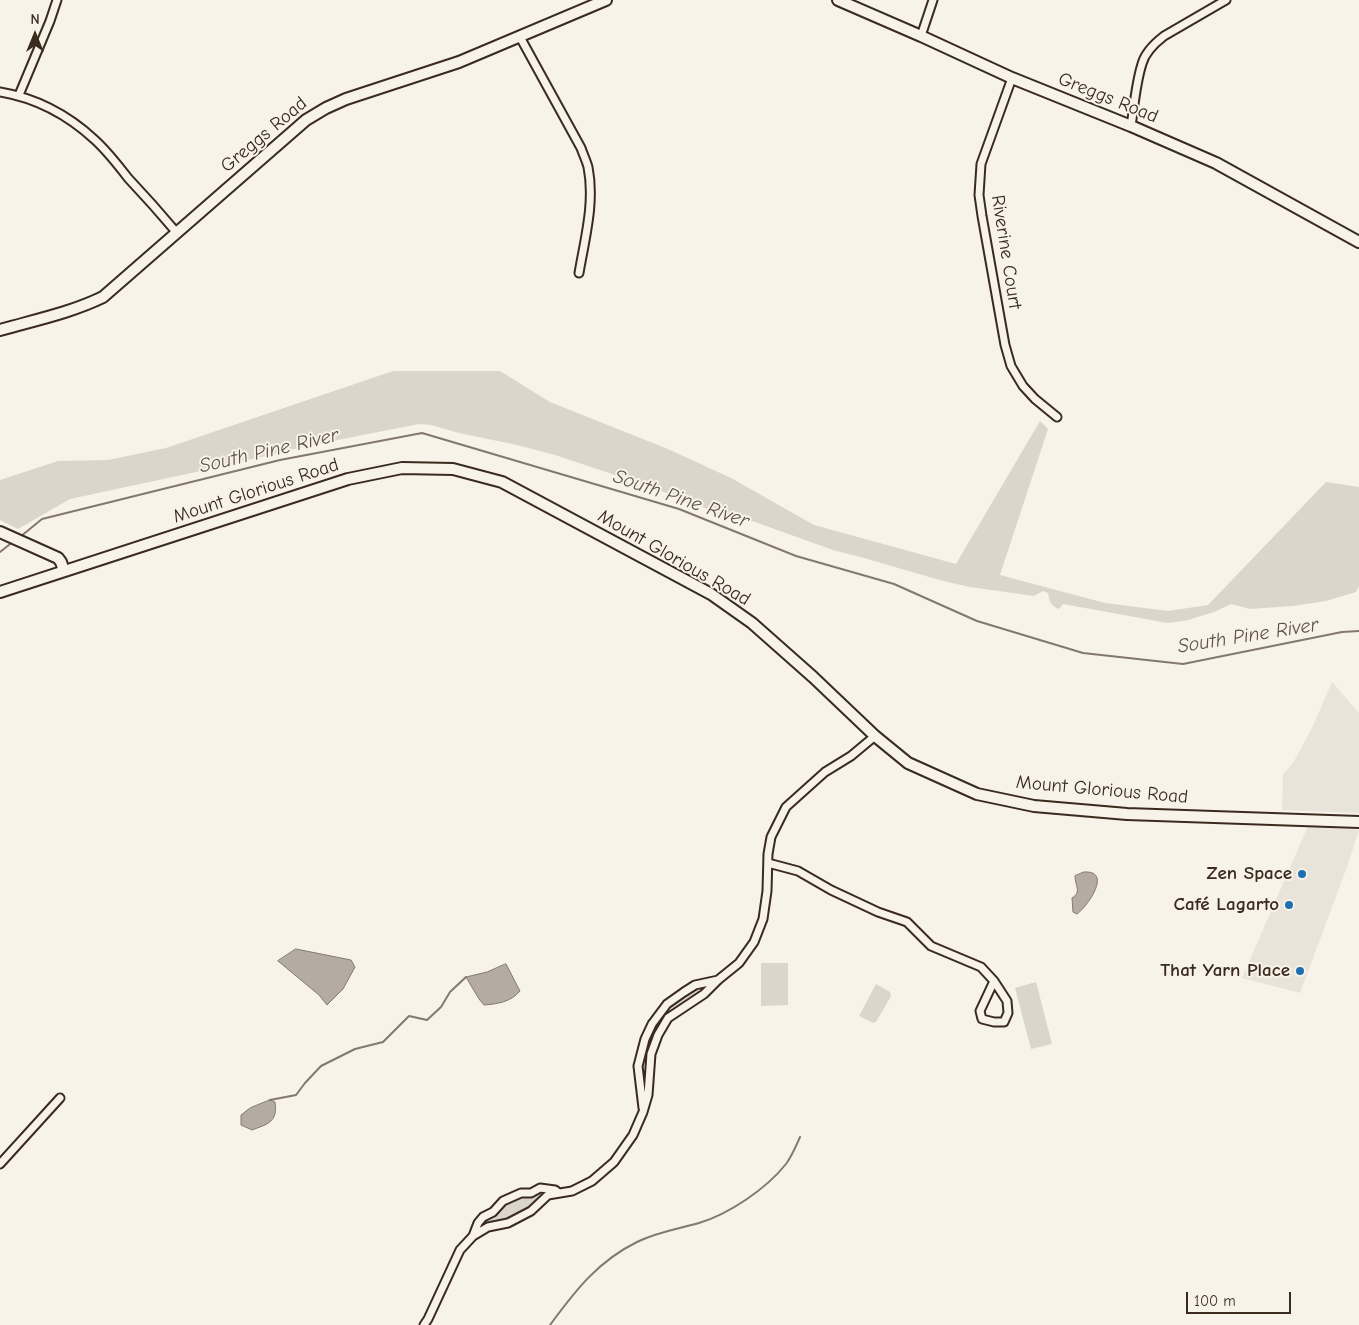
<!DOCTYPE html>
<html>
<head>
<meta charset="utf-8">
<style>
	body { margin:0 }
	#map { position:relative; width:1359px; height:1325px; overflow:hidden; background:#f7f3e8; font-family:"Comic Neue",sans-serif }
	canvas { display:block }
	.north { position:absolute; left:10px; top:10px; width:50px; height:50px; -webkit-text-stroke:4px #f7f3e8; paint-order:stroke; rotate:0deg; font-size:14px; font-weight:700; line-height:20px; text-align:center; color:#3b2a1e }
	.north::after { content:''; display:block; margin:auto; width:18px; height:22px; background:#3b2a1e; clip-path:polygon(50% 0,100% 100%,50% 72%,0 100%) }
	.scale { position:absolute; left:1186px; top:1292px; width:105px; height:22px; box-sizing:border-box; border:2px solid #3b2a1e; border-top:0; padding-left:6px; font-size:15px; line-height:18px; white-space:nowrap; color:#3b2a1e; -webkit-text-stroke:4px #f7f3e8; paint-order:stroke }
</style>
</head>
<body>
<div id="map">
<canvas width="1359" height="1325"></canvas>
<div class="north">N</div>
<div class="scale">100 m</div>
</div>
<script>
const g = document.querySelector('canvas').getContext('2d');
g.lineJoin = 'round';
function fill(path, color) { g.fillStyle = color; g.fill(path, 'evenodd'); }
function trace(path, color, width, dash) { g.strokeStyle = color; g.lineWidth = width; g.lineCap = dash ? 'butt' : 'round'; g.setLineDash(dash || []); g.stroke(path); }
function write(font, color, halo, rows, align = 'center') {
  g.font = font + ' "Comic Neue",sans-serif'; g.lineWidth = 4; g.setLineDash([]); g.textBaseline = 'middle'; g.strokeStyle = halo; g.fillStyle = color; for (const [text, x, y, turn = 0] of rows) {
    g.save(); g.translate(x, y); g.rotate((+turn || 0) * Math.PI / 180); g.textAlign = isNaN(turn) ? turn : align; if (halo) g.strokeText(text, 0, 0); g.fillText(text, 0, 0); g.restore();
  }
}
const built = new Path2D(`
	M1332 682 1359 713V813L1282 810 1283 774 1293 763 1312 728Z
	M1308 826 1359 830 1348 864 1300 993 1242 978Z`);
const green = new Path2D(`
	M393 371H500L550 402 668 449 731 478 814 525 956 564 1040 421 1048 429 1000 575 1105 603 1168 611 1208 605 1326 482 1359 487V586L1356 592 1326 601 1293 606 1250 609 1231 604 1214 612 1188 620 1168 623 1063 604 1059 609C1051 606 1049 601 1048 593L1043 591 1034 596 970 587 943 581 864 558 833 550 755 522 726 516 648 486 555 455 517 445 459 433 431 425 419 424 307 446 210 469 70 499 18 529 0 520V480L58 461 108 460 166 448Z
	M761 963H788V1005L761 1006Z
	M718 980 668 1018 651 1054 648 1095 642 1100 638 1071 645 1039 667 1004 684 992Z
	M1036 982 1052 1044 1031 1049 1015 988Z
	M876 984 890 992 891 996 876 1022 873 1023 859 1016Z
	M540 1188 555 1190 548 1195 531 1211 473 1236 478 1223 504 1201Z`);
const water = new Path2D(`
	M1084 872C1113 870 1088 906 1077 914L1073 912 1072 898C1082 892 1075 886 1075 876Z
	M296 949 351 960 355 967 343 989 327 1005 319 995 278 961Z
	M506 964 520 991C511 1002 497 1004 484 1005L479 999 466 977 487 972Z
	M270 1100 275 1102C278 1122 268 1124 252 1130L241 1125V1115L250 1108Z`);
const stream = new Path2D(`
	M20 537 42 519 280 460 422 433 679 509 796 556 894 584 977 621 1083 653 1183 664 1342 632 1359 631
	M0 552 14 541
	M270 1100 296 1095 305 1083 321 1066 355 1049 383 1042 409 1016 427 1020 441 1007 450 992 466 977
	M550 1325C575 1291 598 1261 637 1242 657 1232 678 1229 699 1223 729 1214 766 1189 786 1164 792 1156 796 1146 800 1137`);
const street = new Path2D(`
	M921 36 933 0
	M520 37 581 148C583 154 586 160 588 167 595 202 585 238 579 273
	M1012 78 981 164 979 195 982 216 1005 345 1011 366 1023 386 1035 399 1057 417
	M0 92C36 98 68 115 95 140 107 151 118 165 128 178 145 196 161 214 177 233
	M19 95 50 21 57 0
	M1131 126C1134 107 1136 82 1142 64 1145 52 1155 43 1164 36L1226 0
	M768 863 798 871 831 890 878 912 907 922 931 946 981 967 994 981 1007 1001 1008 1013 1004 1022H994L982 1019 980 1011 994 981
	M643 1108 638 1066 645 1039 652 1024 667 1004 684 992 695 985 718 980
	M0 1164 60 1098
	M473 1236 478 1223 483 1217 493 1212 503 1201 521 1193H531L540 1188 555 1190 559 1193
	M424 1325 428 1319 460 1250 473 1236 488 1227 508 1223 531 1211 548 1195 572 1191 592 1181 614 1162 633 1135 643 1112 648 1095 651 1054 658 1035 668 1018 704 994 718 980 739 963 754 942 763 919 767 891 768 854 771 837 786 807 825 772 851 756 875 736`);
const secondary = new Path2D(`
	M838 0 921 36 1012 78 1131 126 1216 163 1359 242
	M0 330C35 320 70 313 103 297L306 120 326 108 346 99 459 62 606 0
	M0 532 58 558 61 562 64 571
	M0 592 348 479 402 468 453 469 502 482 711 594 752 623 813 677 875 736 908 763 977 794 1034 806 1127 814 1359 822`);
const markers = [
	[1302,874,5,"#1f6fb2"],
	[1289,905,5,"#1f6fb2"],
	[1300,971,5,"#1f6fb2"]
];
const streetNames = [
	["Greggs Road",1108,98,22],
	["Greggs Road",264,135,-40],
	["Riverine Court",1006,252,81],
	["Mount Glorious Road",256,491,-18],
	["Mount Glorious Road",674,558,30],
	["Mount Glorious Road",1102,790,5]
];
const poiNames = [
	["Zen Space",1292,874],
	["Café Lagarto",1279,905],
	["That Yarn Place",1290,971]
];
const waterNames = [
	["South Pine River",269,451,-13],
	["South Pine River",681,499,19],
	["South Pine River",1248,636,-9]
];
fill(built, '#e9e4d9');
fill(green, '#dbd6cb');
fill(water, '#b4aca0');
trace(water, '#84786c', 1);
trace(stream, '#84786c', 2);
trace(street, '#3b2a1e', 11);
trace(secondary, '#3b2a1e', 14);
trace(street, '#f7f3e8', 7);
trace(secondary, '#f7f3e8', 10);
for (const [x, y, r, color] of markers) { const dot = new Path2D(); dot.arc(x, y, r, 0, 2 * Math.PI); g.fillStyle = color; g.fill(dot); trace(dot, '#f7f3e8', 2); }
write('19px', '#3b2a1e', '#f7f3e8', streetNames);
write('bold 19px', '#3b2a1e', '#f7f3e8', poiNames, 'right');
write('italic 20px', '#5f5145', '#f7f3e8', waterNames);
</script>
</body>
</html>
